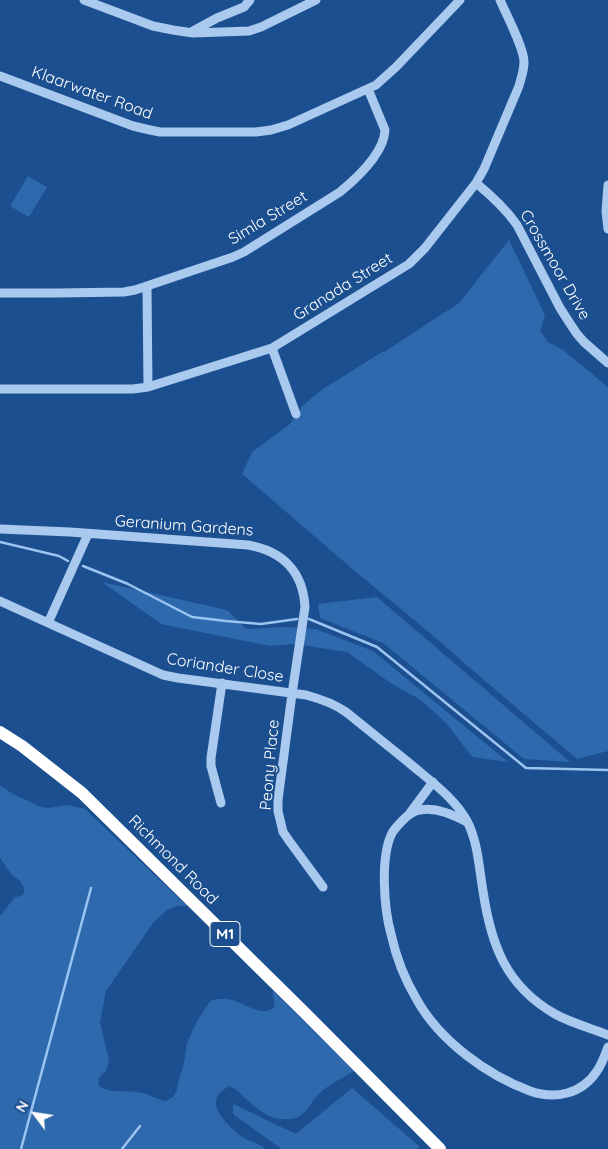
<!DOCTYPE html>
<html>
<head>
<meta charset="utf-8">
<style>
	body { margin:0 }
	#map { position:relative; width:608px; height:1149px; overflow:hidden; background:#1b4f8f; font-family:Quicksand,sans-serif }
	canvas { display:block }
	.north { position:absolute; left:10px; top:1089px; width:50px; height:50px; -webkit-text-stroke:4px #1b4f8f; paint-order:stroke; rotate:301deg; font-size:14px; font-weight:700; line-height:20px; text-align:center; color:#fff }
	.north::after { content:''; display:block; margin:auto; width:18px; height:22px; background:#fff; clip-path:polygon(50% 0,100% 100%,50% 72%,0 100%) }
</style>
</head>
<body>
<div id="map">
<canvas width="608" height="1149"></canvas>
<div class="north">N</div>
</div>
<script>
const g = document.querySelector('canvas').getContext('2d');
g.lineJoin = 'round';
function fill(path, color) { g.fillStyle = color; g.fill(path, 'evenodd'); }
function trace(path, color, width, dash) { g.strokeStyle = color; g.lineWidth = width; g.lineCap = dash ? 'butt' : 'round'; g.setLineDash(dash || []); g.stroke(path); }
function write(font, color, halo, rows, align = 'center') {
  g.font = font + ' Quicksand,sans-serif'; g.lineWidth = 4; g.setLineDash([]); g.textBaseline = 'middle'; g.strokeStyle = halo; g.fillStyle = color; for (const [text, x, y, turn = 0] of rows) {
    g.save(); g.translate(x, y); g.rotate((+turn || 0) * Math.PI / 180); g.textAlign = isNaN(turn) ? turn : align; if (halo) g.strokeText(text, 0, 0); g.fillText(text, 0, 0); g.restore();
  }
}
const green = new Path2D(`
	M28 176 47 187 29 217 10 206Z
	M509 240 545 315 540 331 548 342 563 350 608 387V751L577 759 485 681 430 633 356 572 242 474 252 452 290 424 294 418 299 414 302 406 323 389 382 352H384L459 303Z
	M102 582 227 610 246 629 284 627 316 629 373 651 508 762 472 757 447 724 421 700 392 684 347 652 295 644 270 646 161 624Z
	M377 597 570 762 524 759 383 643 320 618 318 604Z
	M0 786 17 796 41 807 48 808 68 805 85 809 187 906H176L167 910 153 923 106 991 100 1022 109 1061 106 1071 101 1075 98 1081 99 1086C111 1095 129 1089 143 1093 151 1095 158 1100 166 1101L173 1097 177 1090 178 1083 184 1063 187 1043 196 1023 210 1001C219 998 227 998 235 1001 249 1006 261 1016 274 1008 276 1002 272 997 273 991L354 1071C343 1078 331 1083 321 1092 307 1104 307 1121 283 1119 280 1119 275 1119 272 1117 261 1113 253 1105 244 1097 239 1092 235 1088 229 1086 223 1090 217 1094 216 1101 214 1113 234 1132 244 1138 251 1142 259 1143 265 1149H0V916L15 897 21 896 24 893V888L20 881 11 874 0 858Z
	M352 1088 420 1147 417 1149H280V1148L233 1114V1104L296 1134Z`);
const stream = new Path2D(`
	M0 542 59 556 68 561
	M83 566 128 584 192 617 226 621 261 624 297 619
	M309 619 377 647 526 768 608 770
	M21 1149 91 888
	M122 1149 140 1126`);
const minor = new Path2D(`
	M84 0 153 26 173 30 193 33 249 31 261 27 316 0
	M193 31 217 18 244 7 250 0
	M0 76 133 126 150 130 160 132H256L271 130 288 125 376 85 396 67 460 0
	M476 183C492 196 505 208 517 225L560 308 569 322 577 334 584 342 608 363
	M608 185 606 211 608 229
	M147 287 148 387
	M0 293H59L124 292 135 290 233 257 244 252 340 192C357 178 384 153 385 130L368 89
	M272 348 296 414
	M0 389H133L148 387 272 348 409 264 425 248 476 183 484 169 519 86C521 78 524 71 524 62 524 48 506 14 500 0
	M0 529 70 532 248 545C282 551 303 571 305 607L292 694 278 800V811L283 832 290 842 323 887
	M0 601 163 675 178 678 306 695C321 699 333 703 346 712 367 729 388 746 408 762 429 780 454 797 467 821 478 842 479 868 483 891 491 945 506 986 555 1014 571 1023 591 1028 608 1035
	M48 623 88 534
	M221 803 211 766V758L222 683
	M410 813 433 782
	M467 822C453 815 437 807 420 810 413 811 409 814 404 819 400 823 395 828 392 833 380 857 384 909 391 934 396 957 405 980 417 1000 440 1041 487 1075 530 1091 555 1100 582 1094 597 1071 602 1064 605 1055 608 1047`);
const highway = new Path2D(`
	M0 732 22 746 82 793 307 1015 440 1149`);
const shields = [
	[225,934,30]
];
const shieldNames = [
	["M1",225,934]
];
const streetNames = [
	["Klaarwater Road",92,93,20],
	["Simla Street",268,218,-31],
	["Crossmoor Drive",555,265,60],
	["Granada Street",343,287,-32],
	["Geranium Gardens",184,526,4],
	["Coriander Close",225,668,9],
	["Peony Place",270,765,-85],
	["Richmond Road",173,860,45]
];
fill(green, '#2e69ad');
trace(stream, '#9cc4f0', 2.5);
trace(minor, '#a9c9ee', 9);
trace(highway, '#fff', 12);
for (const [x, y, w] of shields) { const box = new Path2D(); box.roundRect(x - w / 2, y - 12.5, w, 25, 4); g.fillStyle = '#1b4f8f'; g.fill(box); trace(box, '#fff', 1); }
write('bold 15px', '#fff', null, shieldNames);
write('16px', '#fff', '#1b4f8f', streetNames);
</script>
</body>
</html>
